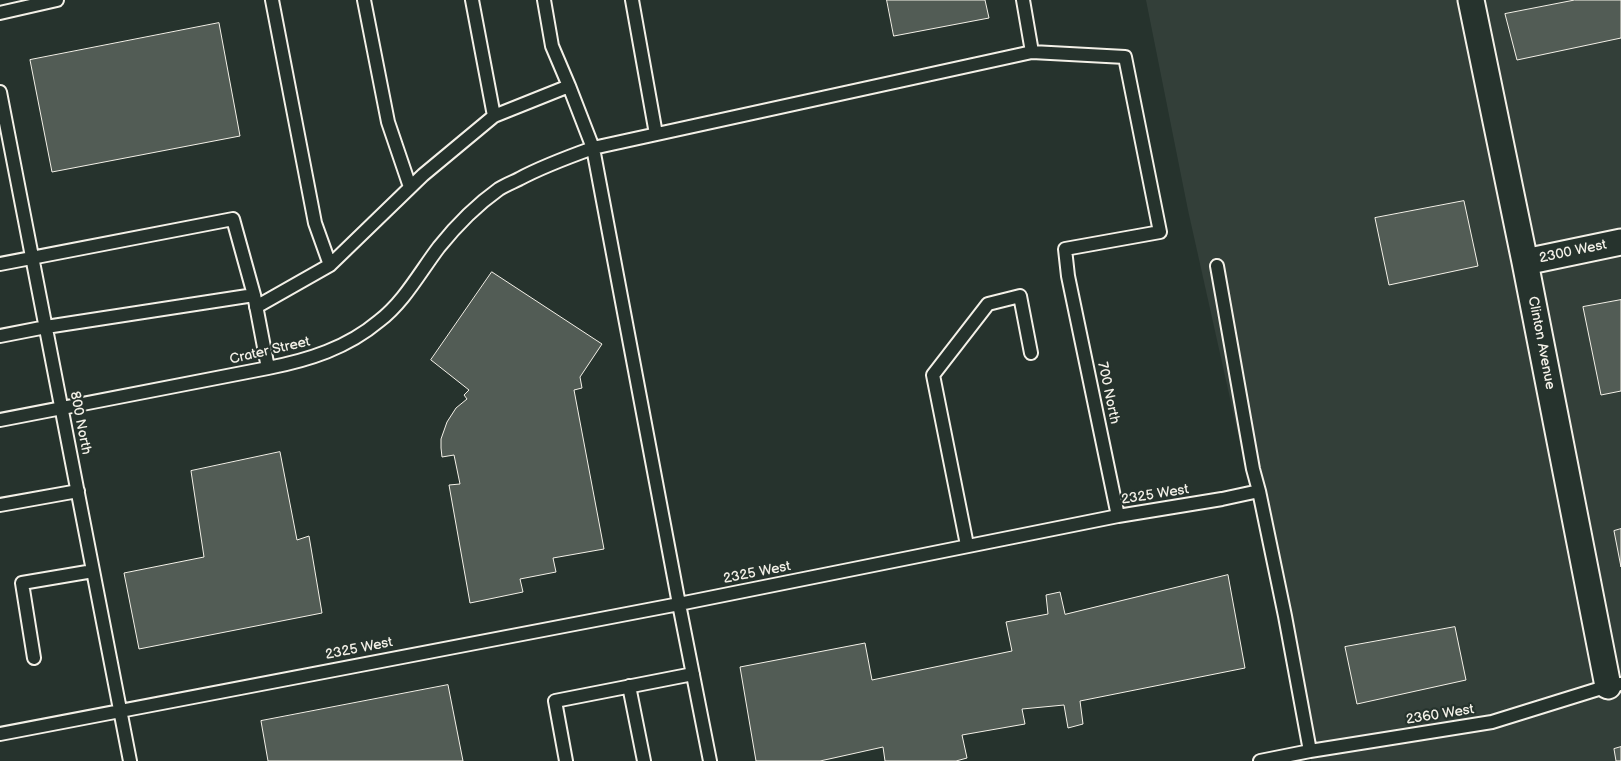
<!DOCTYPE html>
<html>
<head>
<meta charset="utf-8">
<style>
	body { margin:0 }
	canvas { display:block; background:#26332d }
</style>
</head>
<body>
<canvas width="1621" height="761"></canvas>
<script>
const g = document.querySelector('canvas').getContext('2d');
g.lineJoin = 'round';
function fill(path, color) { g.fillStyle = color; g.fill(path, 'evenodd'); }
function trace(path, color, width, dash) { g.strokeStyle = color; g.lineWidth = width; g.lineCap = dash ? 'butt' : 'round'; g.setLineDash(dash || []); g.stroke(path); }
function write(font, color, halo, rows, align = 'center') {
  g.font = font + ' "Balsamiq Sans",sans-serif'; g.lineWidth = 4.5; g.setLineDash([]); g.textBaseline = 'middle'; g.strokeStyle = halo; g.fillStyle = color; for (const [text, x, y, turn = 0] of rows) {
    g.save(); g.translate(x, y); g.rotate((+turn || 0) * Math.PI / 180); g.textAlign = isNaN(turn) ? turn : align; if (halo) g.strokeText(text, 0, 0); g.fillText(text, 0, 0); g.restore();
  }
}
const built = new Path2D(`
	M1146 0H1621V761H1311L1188 210Z`);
const building = new Path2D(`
	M887 0H985L989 18 894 36Z
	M1575 0H1621V38L1517 60 1505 14Z
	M219 23 240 136 52 172 30 60Z
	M1464 201 1478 266 1389 285 1375 218Z
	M492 272 602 344 580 377 582 388 574 390 604 549 553 558 556 572 520 579 523 592 470 603 449 485 460 484 454 455 442 457 441 448V439L447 422 456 408 467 399 464 395 469 390 431 360Z
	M1621 300V391L1601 395 1583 307Z
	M280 452 297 540 309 536 322 613 139 649 124 573 204 557 191 471Z
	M1621 529V567L1614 531Z
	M1228 575 1245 668 1080 701 1083 724 1068 728 1064 705 1022 709 1025 724 962 735 967 758 956 761H885L883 747 820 761H756L740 667 865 643 872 680 1012 651 1006 622 1048 614 1046 595 1060 592 1065 614Z
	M1455 627 1466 680 1357 704 1345 647Z
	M448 685 463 761H268L261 721Z
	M1621 747V761H1616L1614 749Z`);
const lane = new Path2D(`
	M272 0 315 223 330 265
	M364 0 388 122 410 187
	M472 0 494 116
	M544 0 552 46 569 86
	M632 0 656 134
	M0 13 57 0
	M1032 52 1125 57 1160 232 1065 249 1068 276 1118 516
	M0 92 130 761
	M0 264 233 219 254 295
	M1217 266 1253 469 1259 491
	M256 307 330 265 423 175 494 116 569 86 593 148 679 604 710 761
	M0 336 46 327 254 295 268 368
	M0 420 268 368C309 360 347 348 379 321 404 302 420 272 439 247 455 227 478 204 499 189 505 185 513 182 519 179 543 166 568 157 593 148L1032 52 1023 0
	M0 505 78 491
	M967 545 933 375 988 304 1020 296 1031 353
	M34 658 22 583 93 571
	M629 686 644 761
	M0 734 679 604 1118 516 1222 499 1259 491 1285 616 1310 751
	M566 761 555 701 693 674
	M1260 761 1310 751 1492 722 1608 686 1621 684`);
const street = new Path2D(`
	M1471 0 1525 262 1608 686
	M1525 262 1621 242`);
const streetNames = [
	["2300 West",1573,252,-12],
	["Clinton Avenue",1541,343,79],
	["Crater Street",270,351,-13],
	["700 North",1108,393,78],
	["800 North",80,423,79],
	["2325 West",1155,495,-9],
	["2325 West",757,573,-11],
	["2325 West",359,649,-11],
	["2360 West",1440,715,-9]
];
fill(built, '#333f39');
fill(building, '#525c55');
trace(building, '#f4f1e8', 1);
trace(lane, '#f4f1e8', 16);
trace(street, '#f4f1e8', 29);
trace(lane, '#26332d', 12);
trace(street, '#26332d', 25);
write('14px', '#f4f1e8', '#26332d', streetNames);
</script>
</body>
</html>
